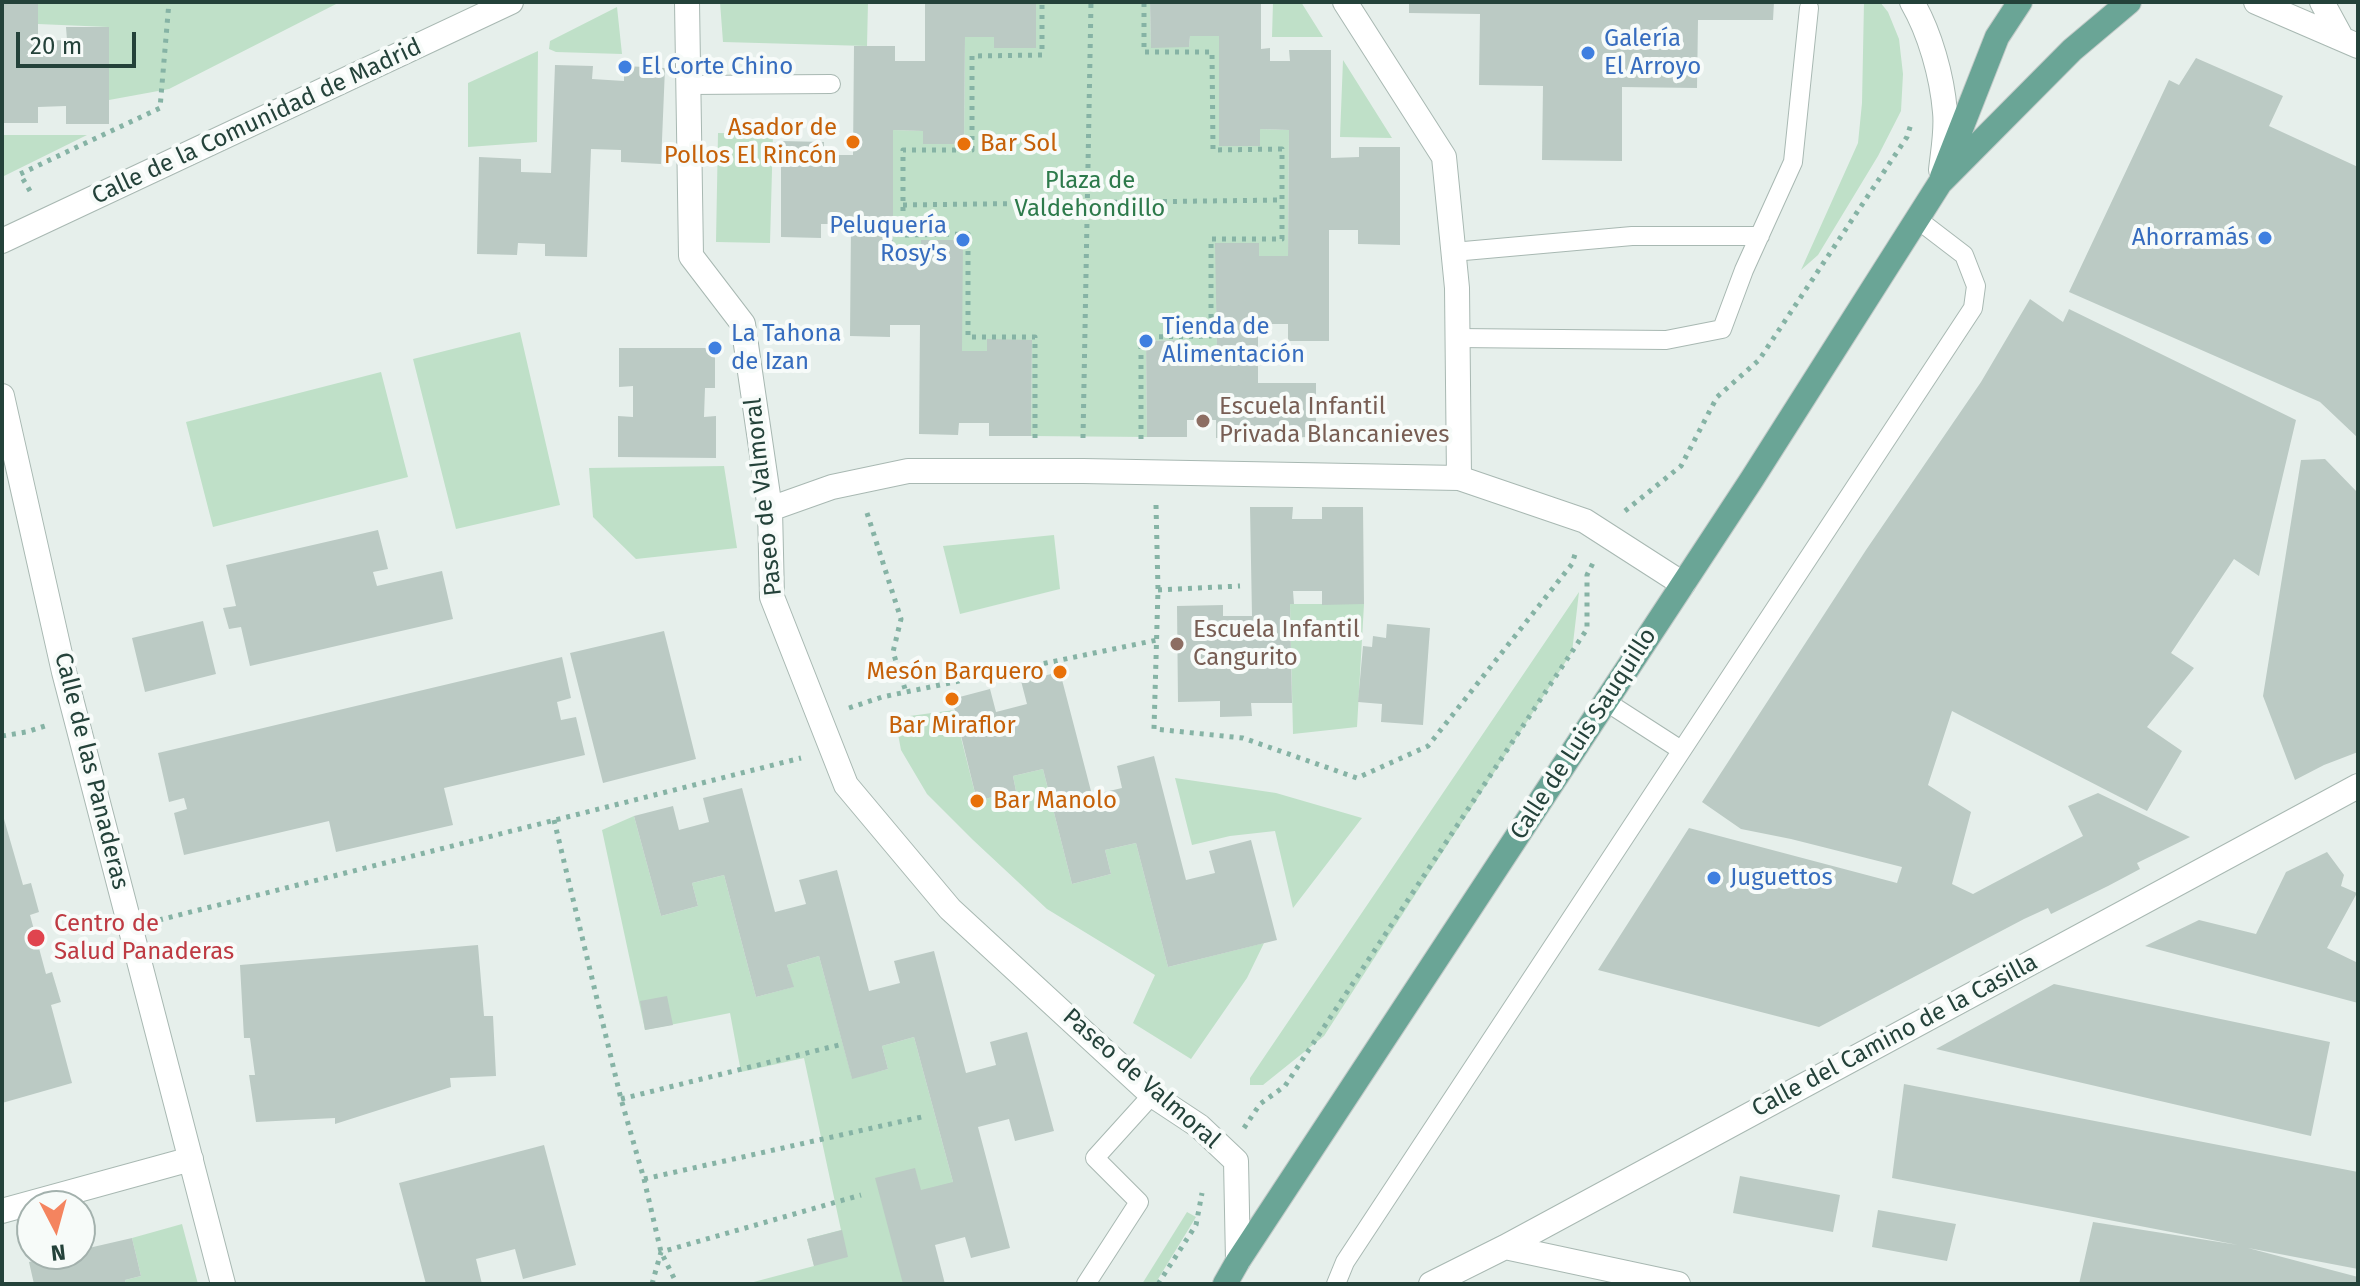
<!DOCTYPE html>
<html>
<head>
<meta charset="utf-8">
<style>
	body { margin:0 }
	#map { position:relative; width:2360px; height:1286px; overflow:hidden; background:#e6efeb; font-family:"Fira Sans",sans-serif }
	canvas { display:block }
	.frame { position:absolute; inset:0; border:4px solid #24423a; pointer-events:none }
	.north { position:absolute; left:16px; top:1190px; width:80px; height:80px; box-sizing:border-box; background:#f7fbf9; border:2px solid #a3b1ad; border-radius:50%; rotate:174deg; font-size:22px; font-weight:700; line-height:32px; text-align:center; color:#24423a }
	.north::after { content:''; display:block; margin:auto; width:28px; height:36px; background:#f4845f; clip-path:polygon(50% 0,100% 100%,50% 72%,0 100%) }
	.scale { position:absolute; left:16px; top:32px; width:120px; height:36px; box-sizing:border-box; border:4px solid #24423a; border-top:0; padding-left:10px; font-size:24px; line-height:28px; white-space:nowrap; color:#24423a; -webkit-text-stroke:6px #f7fbf9; paint-order:stroke }
</style>
</head>
<body>
<div id="map">
<canvas width="2360" height="1286"></canvas>
<div class="frame"></div>
<div class="north">N</div>
<div class="scale">20 m</div>
</div>
<script>
const g = document.querySelector('canvas').getContext('2d');
g.lineJoin = 'round';
function fill(path, color) { g.fillStyle = color; g.fill(path, 'evenodd'); }
function trace(path, color, width, dash) { g.strokeStyle = color; g.lineWidth = width; g.lineCap = dash ? 'butt' : 'round'; g.setLineDash(dash || []); g.stroke(path); }
function write(font, color, halo, rows, align = 'center') {
  g.font = font + ' "Fira Sans",sans-serif'; g.lineWidth = 8; g.setLineDash([]); g.textBaseline = 'middle'; g.strokeStyle = halo; g.fillStyle = color; for (const [text, x, y, turn = 0] of rows) {
    g.save(); g.translate(x, y); g.rotate((+turn || 0) * Math.PI / 180); g.textAlign = isNaN(turn) ? turn : align; if (halo) g.strokeText(text, 0, 0); g.fillText(text, 0, 0); g.restore();
  }
}
const green = new Path2D(`
	M38 2H340L169 89 109 100 108 27 38 24Z
	M720 2H868L867 46 723 42Z
	M1036 2H1150L1151 47H1189L1190 36H1219V146H1260V129L1289 130 1288 256H1259V243H1216L1217 352H1188V340L1146 341 1147 437 1031 436 1032 340 987 351H962L921 241V254H893V130L923 131V144H964L965 37H994L995 48H1036Z
	M1273 2H1301L1323 37H1272Z
	M1864 2H1880L1888 12 1899 39 1903 74 1901 111 1878 156 1818 255 1801 270 1858 143 1862 103Z
	M617 7 622 54 556 52 549 49 550 41Z
	M538 51 537 142 468 147V83Z
	M1343 60 1392 138 1340 137Z
	M718 133 773 134 770 243 716 242Z
	M2 135H87L2 177Z
	M520 332 560 505 456 529 413 359Z
	M381 372 408 477 213 527 186 422Z
	M724 466 737 548 636 559 593 517 589 468Z
	M1054 535 1060 589 960 614 943 546Z
	M1579 592 1572 652 1324 1036 1263 1085H1250V1078Z
	M1290 604H1364L1357 727 1293 734Z
	M954 710 977 801 1016 791 1013 776 1043 769 1072 884 1111 874 1105 850 1136 843 1168 967 1264 943 1247 978 1191 1059 1133 1023 1155 975 1047 909 973 840 927 794 901 750 895 718Z
	M1175 778 1276 793 1362 818 1293 908 1275 831 1230 836 1192 845Z
	M634 816 661 916 698 906 692 883 724 875 756 997 793 987 787 965 819 956 852 1078 888 1069 882 1046 914 1037 953 1182 903 1284H746L814 1266 807 1239 841 1230 804 1058 741 1072 730 1013 645 1030 602 830Z
	M1187 1212 1196 1217 1155 1284H1142Z
	M182 1224 198 1284H126L125 1280 141 1276 132 1238Z`);
const building = new Path2D(`
	M2 2H38V41L67 40 66 27H109V124H66V106L38 107V123H2Z
	M925 2H1036V48H994V37H965L964 144H923V131L893 130V254H921V240H963L962 351H987V339L1032 340 1031 436H989V423H959L958 435 919 434 920 325H890V337L850 336 851 224H821V238L781 237V141L824 142V155H853L854 46H895V61H925Z
	M1150 2H1261V49L1270 48V61H1290L1289 50H1331V158L1359 157V147H1400V245L1358 244V230H1329V341H1288V324H1258V383H1316V437L1216 438V420H1187V437H1147L1146 341 1188 340V352H1217L1215 243H1259V256H1288L1289 130 1260 129V146H1219V36H1190L1189 47 1151 48Z
	M1409 2H1774L1773 20H1698L1697 88 1622 87V161L1542 160 1543 86 1479 85 1480 14 1409 13Z
	M2196 58 2283 96 2269 126 2358 167V438L2320 402 2069 292 2169 80 2179 85Z
	M555 65 593 66 592 79 624 81V66L665 68 661 164 621 162V150L591 149 587 257 545 256V244L518 243 517 255 477 254 479 157 521 159V172L551 173Z
	M2030 299 2063 322 2069 309 2296 420 2259 576 2234 559 2171 653 2194 668 2147 727 2182 751 2147 811 1952 711 1928 785 1971 812 1952 884 1973 894 2083 836 2068 806 2098 793 2190 837 2137 863 2140 869 2108 886 2051 914 2048 908 2024 919 1819 1027 1598 970 1689 828 1897 883 1902 867 1791 839 1741 829 1702 802 1866 550 1981 382Z
	M619 348H715V388H705L704 417 716 416V458L618 457V416L633 417V386L619 387Z
	M2325 459 2358 493V752L2324 765 2295 780 2263 696 2301 460Z
	M1250 507H1293L1292 519H1322V507H1363L1364 604 1322 605V591H1293L1294 604H1290L1292 703H1251L1252 716 1220 717V701L1178 702 1177 606 1223 605V616H1252Z
	M378 530 388 569 373 572 377 586 442 571 453 619 250 666 241 627 229 629 223 608 236 606 226 565Z
	M203 621 216 674 145 692 132 638Z
	M1387 624 1430 628 1423 725 1381 722 1382 704 1358 702 1363 646 1372 647 1373 636 1386 638Z
	M664 631 696 759 603 783 570 653Z
	M562 657 571 698 557 702 561 720 576 717 585 755 444 788 453 825 336 852 329 821 184 855 174 813 187 809 184 798 169 802 158 753Z
	M1060 672 1092 795 1122 788 1117 766 1154 756 1186 880 1215 873 1209 851 1251 840 1277 940 1168 967 1136 843 1105 850 1111 874 1072 884 1043 769 1013 776 1016 791 977 801 952 699 990 689 996 712 1027 704 1021 681Z
	M742 788 775 912 806 904 799 880 837 870 869 991 900 983 894 961 934 951 966 1073 996 1065 990 1042 1027 1032 1054 1131 1015 1141 1009 1119 978 1127 1010 1248 971 1258 965 1237 935 1245 945 1284H903L875 1178 915 1168 921 1190 953 1182 914 1037 882 1046 888 1069 852 1079 819 956 787 965 794 987 756 997 724 875 692 883 698 906 661 916 634 816 673 806 679 830 709 822 703 798Z
	M2 812 23 885 31 883 39 912 30 915 46 974 52 972 61 1002 51 1005 72 1083 2 1103Z
	M2327 852 2344 875 2341 886 2357 893 2327 948 2356 962 2358 958V1003L2145 946 2199 920 2256 934 2286 872Z
	M478 945 484 1016H493L496 1076 450 1078 451 1087 335 1124V1118L256 1122 249 1075H255L250 1038H244L240 965Z
	M2054 984 2330 1042 2311 1136 1936 1049Z
	M667 996 673 1025 645 1030 640 1001Z
	M1904 1084 2358 1172V1269L2248 1248 2358 1277V1284H2079L2093 1222 2238 1245 1892 1178Z
	M544 1145 576 1265 523 1279 515 1249 476 1259 482 1284H426L399 1183Z
	M1740 1176 1840 1195 1833 1232 1733 1213Z
	M1878 1210 1956 1224 1947 1261 1872 1247Z
	M842 1230 848 1257 814 1266 807 1239Z
	M132 1238 141 1276 125 1280 126 1284H34L29 1262 63 1254H80V1250Z`);
const path = new Path2D(`
	M30 191 20 174 160 108 169 2
	M903 205 1282 200
	M1035 438V337H968V234L903 235V150H972V56L1042 55V2
	M1083 438 1091 2
	M1141 439V337L1211 336V239H1282V149L1213 150 1212 52H1144V2
	M1156 505 1158 590 1154 729 1243 738 1357 778 1428 746 1572 564 1576 551
	M1625 511 1681 466 1717 397 1759 360 1907 137 1911 124
	M867 513 901 619 893 652 906 692
	M1158 590 1240 586
	M849 708 882 697 1157 640
	M2 736 26 732 48 725
	M554 820 621 1099 644 1179 661 1252 677 1284
	M159 920 801 758
	M621 1099 843 1044
	M1244 1128 1260 1104 1285 1086 1587 629V575L1593 563
	M644 1179 926 1116
	M652 1284 661 1252 861 1195
	M1158 1284 1196 1225 1202 1193`);
const service = new Path2D(`
	M689 85 831 84
	M1453 252 1632 236H1760
	M1457 338 1666 340 1722 329 1744 270 1793 162 1809 8
	M1605 701 1681 750
	M1086 1284 1139 1202 1095 1158 1152 1095
	M1336 1284 1345 1262 1973 308 1976 286 1964 255 1917 219`);
const minor = new Path2D(`
	M687 2 691 256 743 324 770 509 772 597 846 785 950 909 1152 1095 1199 1126 1236 1161 1238 1261
	M1345 2 1444 157 1457 288 1459 478
	M2256 2 2358 46
	M2322 2 2341 37
	M2 396 64 672 223 1284
	M770 509 832 487 908 471H1083L1459 478 1585 521 1683 584
	M2 1211 191 1159
	M1505 1247 1678 1284
	M1431 1284 1505 1247 2358 786`);
const tertiary = new Path2D(`
	M1912 2C1930 33 1942 76 1945 112 1947 130 1943 151 1941 170
	M2 241 511 2`);
const primary = new Path2D(`
	M1942 177 1997 37 2020 2
	M1225 1284 1238 1261 1752 479 1940 183 2072 50 2129 2`);
const markers = [
	[1588,53,8,"#3f7fe0"],
	[625,67,8,"#3f7fe0"],
	[853,142,8,"#e8710a"],
	[964,144,8,"#e8710a"],
	[2265,238,8,"#3f7fe0"],
	[963,240,8,"#3f7fe0"],
	[1146,341,8,"#3f7fe0"],
	[715,348,8,"#3f7fe0"],
	[1203,421,8,"#8d6e63"],
	[1177,644,8,"#8d6e63"],
	[1060,672,8,"#e8710a"],
	[952,699,8,"#e8710a"],
	[977,801,8,"#e8710a"],
	[1714,878,8,"#3f7fe0"],
	[36,938,10,"#e0444e"]
];
const shopNames = [
	["Galería",1604,39],
	["El Arroyo",1604,67],
	["El Corte Chino",641,67],
	["Peluquería",947,226,"right"],
	["Rosy's",947,254,"right"],
	["Ahorramás",2249,238,"right"],
	["Tienda de",1162,327],
	["Alimentación",1162,355],
	["La Tahona",731,334],
	["de Izan",731,362],
	["Juguettos",1730,878]
];
const streetNames = [
	["Calle de la Comunidad de Madrid",257,122,-25],
	["Paseo de Valmoral",764,497,-96],
	["Calle de Luis Sauquillo",1584,734,-57],
	["Calle de las Panaderas",91,771,76],
	["Calle del Camino de la Casilla",1895,1036,-28],
	["Paseo de Valmoral",1141,1079,41]
];
const foodNames = [
	["Asador de",837,128],
	["Pollos El Rincón",837,156],
	["Bar Sol",980,144,"left"],
	["Mesón Barquero",1044,672],
	["Bar Miraflor",952,726,"center"],
	["Bar Manolo",993,801,"left"]
];
const parkNames = [
	["Plaza de",1090,181],
	["Valdehondillo",1090,209]
];
const educationNames = [
	["Escuela Infantil",1219,407],
	["Privada Blancanieves",1219,435],
	["Escuela Infantil",1193,630],
	["Cangurito",1193,658]
];
const healthNames = [
	["Centro de",54,924],
	["Salud Panaderas",54,952]
];
fill(green, '#bfe0c8');
fill(building, '#bbcac4');
trace(service, '#a8b8b2', 20);
trace(minor, '#a8b8b2', 26);
trace(tertiary, '#a8b8b2', 26);
trace(primary, '#c2cac8', 26);
trace(path, '#86b3a5', 5, [4, 6]);
trace(service, '#fff', 18);
trace(minor, '#fff', 24);
trace(tertiary, '#fff', 24);
trace(primary, '#6aa596', 24);
for (const [x, y, r, color] of markers) { const dot = new Path2D(); dot.arc(x, y, r, 0, 2 * Math.PI); g.fillStyle = color; g.fill(dot); trace(dot, '#f7fbf9', 3); }
write('24px', '#366cbe', '#f7fbf9', shopNames, 'left');
write('24px', '#24423a', '#f7fbf9', streetNames);
write('24px', '#c56008', '#f7fbf9', foodNames, 'right');
write('24px', '#2d7a4b', '#f7fbf9', parkNames);
write('24px', '#785e54', '#f7fbf9', educationNames, 'left');
write('24px', '#be3a42', '#f7fbf9', healthNames, 'left');
</script>
</body>
</html>
